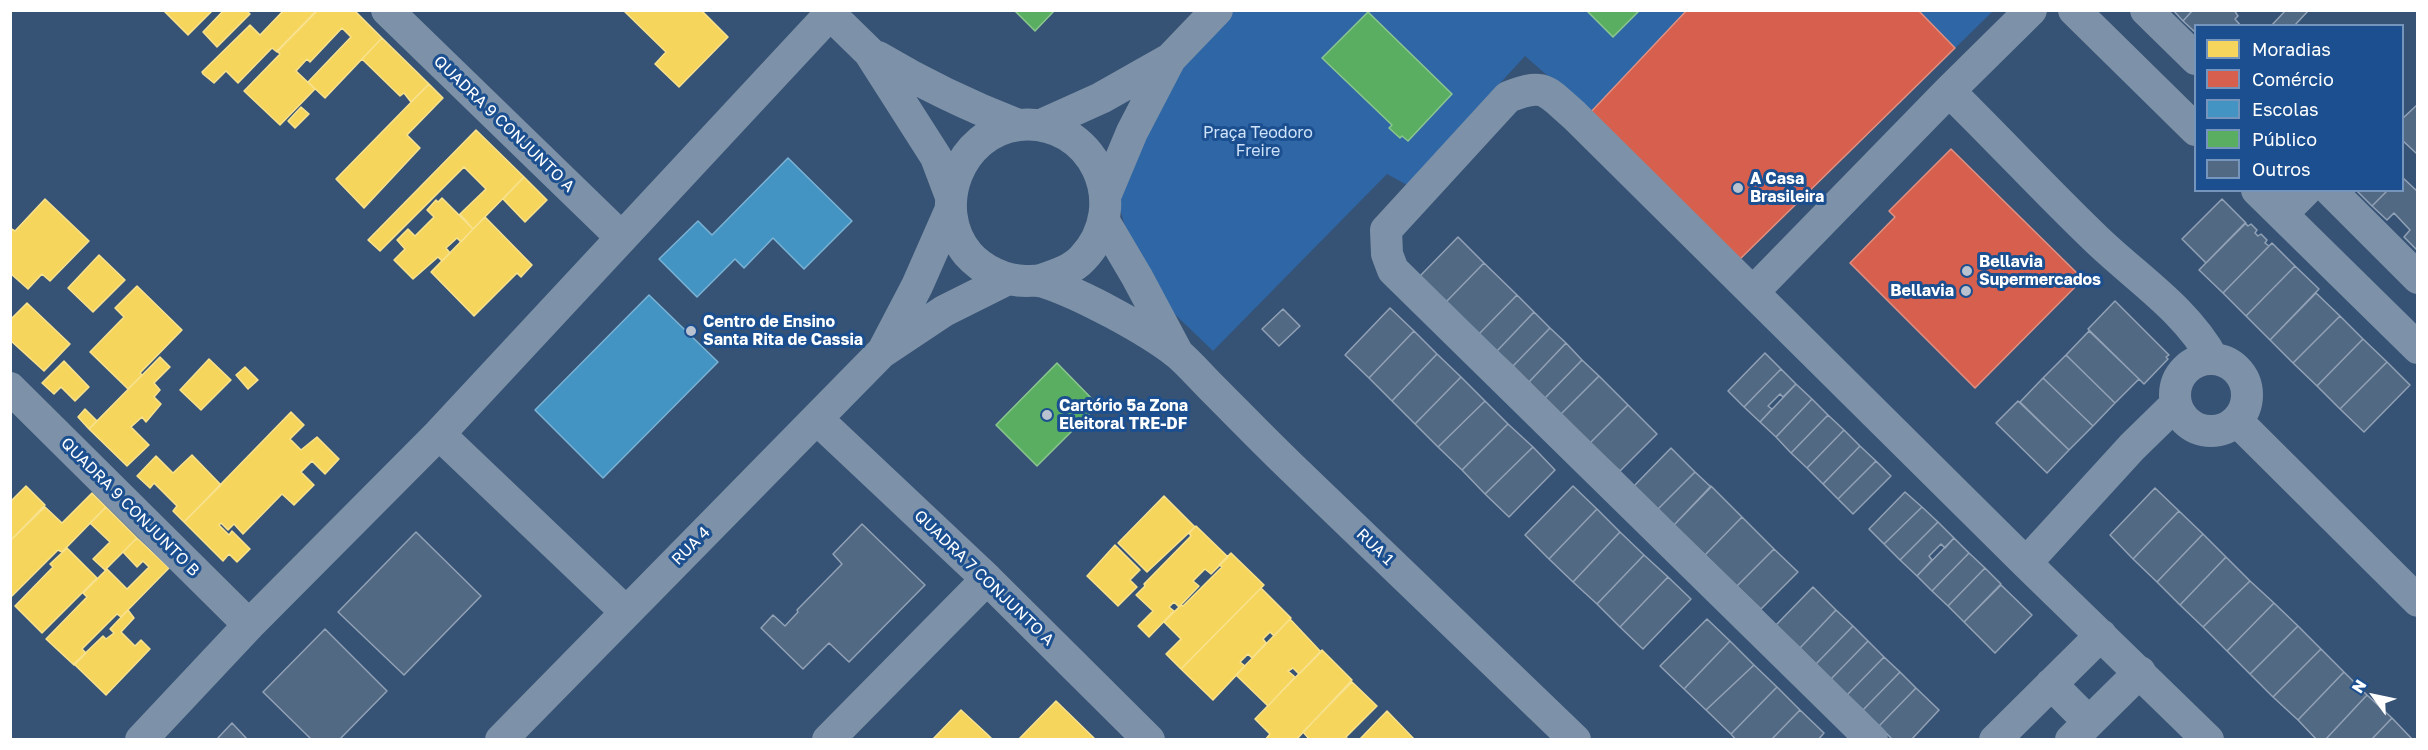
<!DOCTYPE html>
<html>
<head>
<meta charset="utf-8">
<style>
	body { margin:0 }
	#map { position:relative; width:2428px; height:750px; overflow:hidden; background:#365274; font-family:"Golos Text",sans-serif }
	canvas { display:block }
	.frame { position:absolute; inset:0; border:12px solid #fff; pointer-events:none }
	.legend { position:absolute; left:2194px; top:24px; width:210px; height:168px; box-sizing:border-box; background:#1b4f8f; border:2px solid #7695bc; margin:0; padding:8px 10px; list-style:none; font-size:18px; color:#fff }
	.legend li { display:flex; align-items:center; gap:12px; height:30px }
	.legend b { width:30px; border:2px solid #7695bc }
	.north { position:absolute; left:2344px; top:666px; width:60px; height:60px; -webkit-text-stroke:4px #1b4f8f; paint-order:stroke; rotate:303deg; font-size:16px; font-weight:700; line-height:24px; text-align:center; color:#fff }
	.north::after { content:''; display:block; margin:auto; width:21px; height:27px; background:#fff; clip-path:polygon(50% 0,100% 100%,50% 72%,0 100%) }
</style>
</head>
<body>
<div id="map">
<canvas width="2428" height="750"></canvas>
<div class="frame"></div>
<ul class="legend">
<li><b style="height:16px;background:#f6d55c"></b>Moradias</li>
<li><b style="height:16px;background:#d6604d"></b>Comércio</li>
<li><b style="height:16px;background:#4393c3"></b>Escolas</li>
<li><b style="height:16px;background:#5aae61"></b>Público</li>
<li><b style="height:16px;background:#526984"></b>Outros</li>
</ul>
<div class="north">N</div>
</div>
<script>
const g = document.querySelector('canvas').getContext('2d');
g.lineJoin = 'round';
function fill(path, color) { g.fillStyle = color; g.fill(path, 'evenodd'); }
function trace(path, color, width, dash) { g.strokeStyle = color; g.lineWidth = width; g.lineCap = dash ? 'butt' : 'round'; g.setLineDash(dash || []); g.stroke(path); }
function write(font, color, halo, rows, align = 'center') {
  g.font = font + ' "Golos Text",sans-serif'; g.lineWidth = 6; g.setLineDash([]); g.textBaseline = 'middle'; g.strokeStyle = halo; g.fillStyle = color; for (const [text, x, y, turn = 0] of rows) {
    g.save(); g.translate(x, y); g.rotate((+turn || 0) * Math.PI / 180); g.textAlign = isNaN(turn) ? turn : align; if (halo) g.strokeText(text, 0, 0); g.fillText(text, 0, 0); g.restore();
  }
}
const green = new Path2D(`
	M1227 11H1993L1737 262 1573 98 1525 56 1407 185 1387 174 1213 351 1157 297 1135 263 1117 198 1165 72Z`);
const homes = new Path2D(`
	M163 10H213L188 35Z
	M224 10H246L250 14 217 47 203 32Z
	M284 10H314L316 12 277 52 272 48 238 83 226 71 214 83 203 74 202 72 250 25 260 35Z
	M317 10H354L382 38 325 98 308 82 351 37 342 28 310 62 307 59 296 71 315 89 280 125 244 91 280 54 277 51Z
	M623 10H701L728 37 679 87 655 64 666 52Z
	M382 38 429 84 411 102 404 93 400 96 362 59Z
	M429 84 443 98 407 135 420 148 364 208 336 179Z
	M301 107 309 114 295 128 288 121Z
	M476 130 524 177 473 229 460 214 486 189 464 167 380 251 368 240Z
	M524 177 547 200 525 222 503 199Z
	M442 198 473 229 461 242 457 238 446 248 450 253 442 261 438 257 413 279 394 260 405 249 397 240 408 229 415 236 434 217 427 210 436 200 438 202Z
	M45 199 89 241 50 281 42 274 28 289 10 273V228L15 231Z
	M485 217 532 265 521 277 517 273 474 316 431 272Z
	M99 255 125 280 93 312 68 288Z
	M137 286 182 330 140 373 142 375 128 389 90 352 124 317 115 308Z
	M27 303 70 344 44 371 10 340V320Z
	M160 357 170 367 154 383 160 390 154 397 161 404 146 422 142 417 131 427 149 445 127 466 89 429Z
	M209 359 231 380 201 410 180 390Z
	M64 361 89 387 75 401 61 387 54 394 42 383Z
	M245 367 258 380 248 389 236 375Z
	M85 409 97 421 89 429 78 417Z
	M291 412 304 425 290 439 301 450 317 437 339 459 325 474 312 461 301 472 314 485 294 505 282 494 243 534 234 524 228 530 221 523 219 525 229 535 232 531 250 549 237 562 229 554 223 561 184 522Z
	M192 455 221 485 184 522 173 511 177 506 154 483 150 488 137 476 156 456 173 473Z
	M26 486 45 505 10 541V502Z
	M92 493 106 507 62 552 58 550 10 598V541L45 507 62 523Z
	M1164 496 1195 527 1147 572 1118 543Z
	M106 507 137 538 105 570 93 559 110 542 90 523Z
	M1196 526 1228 557 1211 574 1205 569 1193 581 1199 586 1179 607 1174 602 1169 607 1174 611 1149 637 1138 626 1153 611 1136 595 1145 586 1144 584 1191 536 1189 533Z
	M137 538 169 568 121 617 117 614 82 649 86 653 74 665 46 639 87 597 83 593 107 569 127 589 149 567 143 561 137 567 123 552Z
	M1115 545 1140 570 1130 580 1137 587 1118 606 1087 576Z
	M67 548 97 578 42 633 15 606 53 567 50 564Z
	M1231 553 1264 585 1181 669 1166 654 1181 639 1164 622 1181 605 1183 606 1222 567 1219 565Z
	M1261 588 1291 618 1274 636 1270 632 1263 639 1266 643 1252 658 1248 654 1240 662 1245 666 1213 700 1181 669Z
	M128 610 134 618 121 632 135 646 141 640 150 649 106 695 74 664 103 636 106 639 114 633 110 629Z
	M1290 619 1321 652 1299 674 1293 668 1288 671 1295 677 1268 706 1236 675Z
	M1322 650 1352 680 1296 740H1265L1270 734 1255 719Z
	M1352 682 1377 706 1346 737 1349 740H1310L1303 732Z
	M1056 701 1096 740H1018Z
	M961 710 987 734 993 740H932Z
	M1387 711 1415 740H1359Z`);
const shops = new Path2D(`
	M1687 10H1918L1955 48 1737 262 1589 114Z
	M1951 149 2083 279 1975 388 1850 263 1895 217 1889 211Z`);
const schools = new Path2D(`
	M788 158 852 221 804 269 773 238 744 268 735 259 697 297 659 259 698 221 712 235Z
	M649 295 718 362 603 478 535 410Z`);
const public = new Path2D(`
	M1014 10H1055L1035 31Z
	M1586 10H1640L1613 37Z
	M1368 12 1452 94 1408 141 1402 136 1400 138 1389 128 1392 125 1322 58Z
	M1057 363 1098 405 1037 466 996 425Z`);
const building = new Path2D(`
	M2173 10H2193L2183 21Z
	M2193 10H2234L2238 16 2235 19 2241 26H2196V33L2183 21Z
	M2286 10H2309L2294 26H2271Z
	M2418 104V154H2417L2402 140V119Z
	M2402 177 2418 192V251L2404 237 2410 230 2394 213 2387 220 2372 206 2388 190H2402Z
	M2356 190H2388L2372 206Z
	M2222 199 2246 223 2206 263 2182 239Z
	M2245 223 2248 226 2251 224 2257 230 2255 233 2258 236 2261 234 2267 240 2265 243 2269 246 2223 293 2199 270Z
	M1458 237 1484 263 1446 302 1420 276Z
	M2272 243 2295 266 2246 316 2223 293Z
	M1484 263 1517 295 1479 334 1446 302Z
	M2295 266 2319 289 2270 340 2246 316Z
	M2316 293 2340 316 2293 363 2270 340Z
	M1517 295 1534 312 1497 351 1479 334Z
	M2115 301 2169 355 2166 357 2168 359 2144 384 2088 329Z
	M1390 308 1414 331 1369 378 1345 355Z
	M1283 309 1300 326 1279 346 1262 329Z
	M1534 312 1550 328 1513 366 1497 351Z
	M2340 316 2363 339 2317 386 2293 363Z
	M1550 328 1566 343 1529 382 1513 366Z
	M1414 331 1437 354 1392 401 1369 378Z
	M2089 331 2139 379 2115 403 2066 355Z
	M2363 339 2387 362 2340 409 2317 386Z
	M1566 343 1582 360 1545 398 1529 382Z
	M1765 353 1781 369 1744 407 1728 391Z
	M1437 354 1461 377 1415 424 1392 401Z
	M2066 355 2115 403 2093 426 2043 378Z
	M1582 360 1599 376 1561 414 1545 398Z
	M2387 362 2410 385 2364 432 2340 409Z
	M1781 369 1796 384 1783 397 1780 394 1768 406 1772 409 1760 422 1744 407Z
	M1599 376 1628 405 1590 443 1561 414Z
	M1461 377 1485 401 1438 447 1415 424Z
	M2043 378 2093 426 2069 450 2020 402Z
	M1796 384 1812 399 1776 437 1760 422Z
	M1812 399 1828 415 1791 453 1776 437Z
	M1485 401 1508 424 1462 470 1438 447Z
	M2018 401 2069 450 2047 473 1996 423Z
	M1628 405 1657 434 1620 471 1590 443Z
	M1828 415 1844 430 1807 468 1791 453Z
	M1508 424 1533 447 1485 494 1462 470Z
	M1844 430 1860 446 1823 484 1807 468Z
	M1860 446 1876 461 1838 499 1823 484Z
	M1533 447 1555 470 1509 517 1485 494Z
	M1671 448 1695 472 1658 509 1634 486Z
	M1876 461 1891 476 1853 514 1838 499Z
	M1695 472 1711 487 1674 525 1658 509Z
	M1573 486 1597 509 1549 559 1525 535Z
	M1711 486 1742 517 1705 555 1674 525Z
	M2155 488 2179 511 2133 559 2110 535Z
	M1905 492 1922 507 1884 544 1869 529Z
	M1922 507 1938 522 1900 560 1884 544Z
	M1597 509 1620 532 1573 582 1549 559Z
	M2179 511 2203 534 2157 582 2133 559Z
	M1742 517 1774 549 1737 586 1705 555Z
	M1938 522 1954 538 1945 548 1941 544 1929 556 1932 560 1917 576 1900 560Z
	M862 524 925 585 849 662 829 643 803 669 761 628 773 615 785 626 798 612 797 610 842 564 833 554Z
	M416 532 481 596 404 675 338 612Z
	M1620 532 1644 555 1597 604 1573 582Z
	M2203 534 2226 557 2180 605 2157 582Z
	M1954 538 1969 553 1932 591 1917 576Z
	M1774 549 1798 572 1761 609 1737 586Z
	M1969 553 1985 568 1948 606 1932 591Z
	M1644 555 1668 577 1620 627 1597 604Z
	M2226 557 2250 581 2203 627 2180 605Z
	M1985 568 2001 584 1964 622 1948 606Z
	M1668 577 1691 599 1643 649 1620 627Z
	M2250 581 2274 603 2227 651 2203 627Z
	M2001 585 2032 615 1995 653 1964 622Z
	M1813 587 1836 610 1800 648 1776 625Z
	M2274 603 2298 626 2250 674 2227 651Z
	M1836 610 1853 626 1816 664 1800 648Z
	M1707 619 1730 641 1684 689 1660 666Z
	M1853 626 1868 641 1831 679 1816 664Z
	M2298 626 2321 649 2273 697 2250 674Z
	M325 629 387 691 339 740H312L263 692Z
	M1730 641 1754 665 1706 710 1684 689Z
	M1868 641 1884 657 1847 695 1831 679Z
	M2321 649 2344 672 2298 720 2273 697Z
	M1884 657 1900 672 1863 710 1847 695Z
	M1754 665 1777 687 1731 734 1706 710Z
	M1900 672 1916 688 1879 726 1863 710Z
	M2344 672 2367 695 2325 740H2317L2298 720Z
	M1777 687 1800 710 1771 740H1736L1731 734Z
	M1916 688 1939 710 1911 740H1893L1879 726Z
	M2367 695 2392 718 2371 740H2325Z
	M1800 710 1824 733 1818 740H1771Z
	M2392 718 2413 740H2371Z
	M232 723 248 740H216Z`);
const minor = new Path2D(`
	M387 10 621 237
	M826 10 869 52 936 157 950 194
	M2074 10 2196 130
	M2146 10 2196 59
	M878 57C923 84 969 106 1018 125
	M1949 91C1998 139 2045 190 2095 238 2135 277 2186 309 2213 359
	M1041 125 1101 98 1170 59 1217 10
	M2257 190 2418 348
	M2330 190 2418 278
	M1106 194 1132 132 1170 59
	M2274 207 2291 205 2306 190
	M1104 221 1137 277 1177 352
	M1041 280C1056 275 1072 270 1083 258 1133 205 1093 118 1019 125 959 132 930 208 968 254 982 270 1005 281 1026 281 1033 281 1038 280 1044 282 1081 294 1146 329 1177 353 1189 363 1200 376 1211 387 1237 413 1262 439 1288 464 1383 556 1479 648 1575 740
	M1753 292 1949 91 2031 10
	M883 351 917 286 950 211
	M2175 395a36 36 0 1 1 72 0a36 36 0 1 1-72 0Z
	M10 388 249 625
	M817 419 987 579 1149 740
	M2237 421 2418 601
	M439 434 626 612
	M2026 563 2132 447 2176 404
	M2051 684 2089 722
	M141 740 249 625 439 434 830 14
	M501 740 881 353 944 311 1008 279
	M828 740 987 579
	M1872 740 1393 270 1387 254 1386 230 1508 97C1545 82 1546 91 1574 115L2026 563 2208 740
	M1995 740 2101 635
	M2071 740 2140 672`);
const markers = [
	[1738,188,6,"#b9c2ce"],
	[1967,271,6,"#b9c2ce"],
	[1966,291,6,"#b9c2ce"],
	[691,331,6,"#b9c2ce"],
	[1047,415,6,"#b9c2ce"]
];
const streetNames = [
	["QUADRA 9 CONJUNTO A",504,124,44],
	["QUADRA 9 CONJUNTO B",130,507,45],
	["RUA 4",691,546,-45],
	["RUA 1",1375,547,44],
	["QUADRA 7 CONJUNTO A",984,578,44]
];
const parkNames = [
	["Praça Teodoro",1258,133],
	["Freire",1258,151]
];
const poiNames = [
	["A Casa",1750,179],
	["Brasileira",1750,197],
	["Bellavia",1979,262],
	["Supermercados",1979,280],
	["Bellavia",1954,291,"right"],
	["Centro de Ensino",703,322],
	["Santa Rita de Cassia",703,340],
	["Cartório 5ª Zona",1059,406],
	["Eleitoral TRE-DF",1059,424]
];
fill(green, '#2f66a5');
fill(homes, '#f6d55c');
trace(homes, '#f9e28d', 1.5);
fill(shops, '#d6604d');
trace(shops, '#e29082', 1.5);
fill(schools, '#4393c3');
trace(schools, '#7bb3d5', 1.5);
fill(public, '#5aae61');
trace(public, '#8cc690', 1.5);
fill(building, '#526984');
trace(building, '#92a2b6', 1.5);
trace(minor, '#7d92a8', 32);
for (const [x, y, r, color] of markers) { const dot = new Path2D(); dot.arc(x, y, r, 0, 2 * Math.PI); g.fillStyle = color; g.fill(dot); trace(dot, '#1b4f8f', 2); }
write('16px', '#fff', '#1b4f8f', streetNames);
write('16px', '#cfe3fa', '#1b4f8f', parkNames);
write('bold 16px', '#fff', '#1b4f8f', poiNames, 'left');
</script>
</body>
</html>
